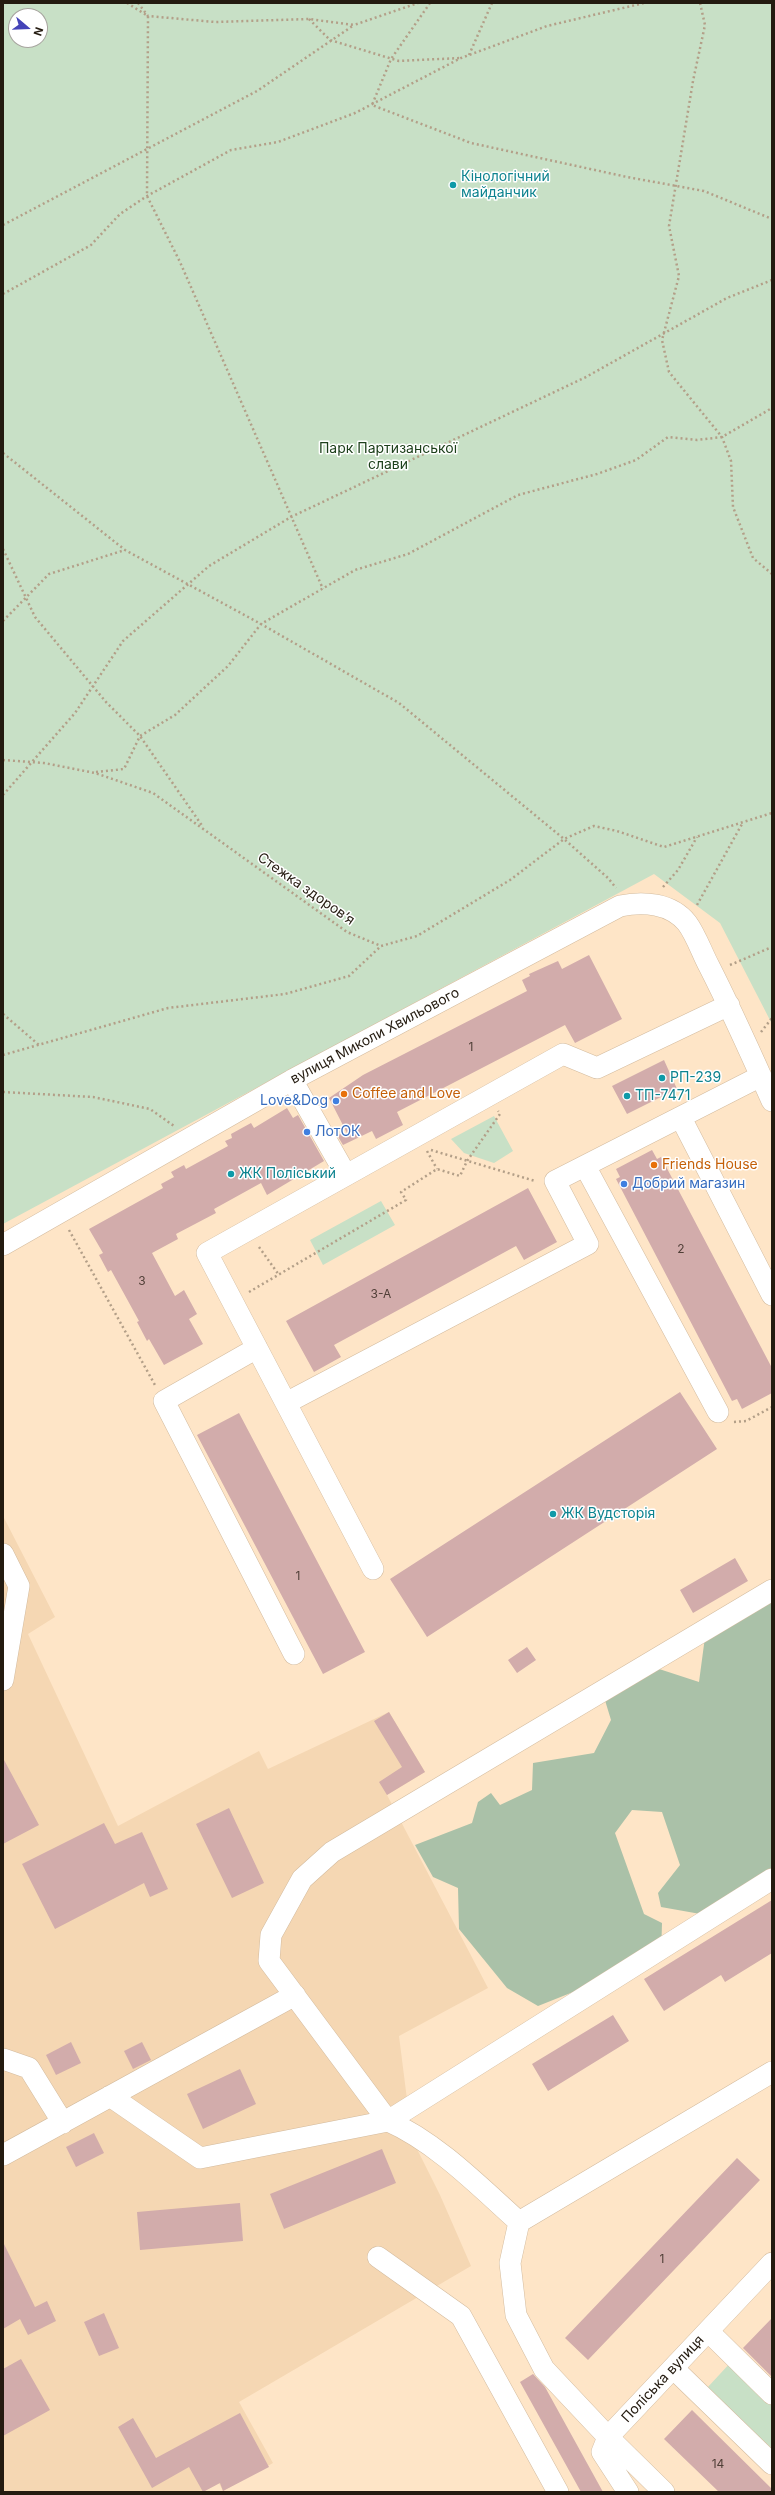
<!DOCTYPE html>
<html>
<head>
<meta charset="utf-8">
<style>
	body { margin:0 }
	#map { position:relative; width:775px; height:2495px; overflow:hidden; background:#fee5c7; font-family:Inter,sans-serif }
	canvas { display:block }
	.frame { position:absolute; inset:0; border:4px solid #241b10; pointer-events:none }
	.north { position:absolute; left:8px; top:8px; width:40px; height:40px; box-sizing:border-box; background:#fff; border:1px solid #a7a49f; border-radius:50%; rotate:109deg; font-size:11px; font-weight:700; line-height:16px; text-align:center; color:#241b10 }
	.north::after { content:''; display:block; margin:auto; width:14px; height:18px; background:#4443b8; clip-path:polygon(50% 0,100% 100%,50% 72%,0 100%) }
</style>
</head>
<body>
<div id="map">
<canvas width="775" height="2495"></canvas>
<div class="frame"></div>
<div class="north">N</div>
</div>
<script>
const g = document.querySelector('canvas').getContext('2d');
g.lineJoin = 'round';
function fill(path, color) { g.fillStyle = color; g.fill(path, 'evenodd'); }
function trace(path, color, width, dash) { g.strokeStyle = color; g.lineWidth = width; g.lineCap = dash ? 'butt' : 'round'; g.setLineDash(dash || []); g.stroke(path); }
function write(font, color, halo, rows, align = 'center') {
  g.font = font + ' Inter,sans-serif'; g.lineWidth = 3; g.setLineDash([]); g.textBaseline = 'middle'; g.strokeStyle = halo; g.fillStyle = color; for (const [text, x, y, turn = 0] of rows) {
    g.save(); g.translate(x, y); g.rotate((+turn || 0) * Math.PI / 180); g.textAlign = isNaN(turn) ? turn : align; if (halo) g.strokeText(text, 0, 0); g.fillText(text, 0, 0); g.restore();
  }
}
const built = new Path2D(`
	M3 1516 55 1617 28 1634 118 1826 259 1751 268 1769 389 1712 425 1772 387 1795 488 1988 399 2036 412 2139 440 2195 471 2266 239 2402 273 2463 223 2491 219 2483 203 2492H3Z`);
const green = new Path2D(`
	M3 3H772V1024L720 923 654 874 3 1224ZM16 16H40V40H16Z
	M494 1116 513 1151 494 1163 464 1153 451 1139Z
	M381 1201 395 1225 323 1265 310 1240Z
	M732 2361 772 2399V2449L707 2388Z`);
const forest = new Path2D(`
	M772 1594V1867L758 1893 706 1915 661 1907 658 1893 680 1865 662 1812 632 1810 615 1833 644 1914 662 1923 661 1957 538 2006 507 1988 459 1929 458 1888 433 1877 415 1845 472 1823 478 1802 491 1793 500 1805 532 1790 533 1763 594 1753 611 1720 604 1697 653 1667 699 1682 705 1637Z`);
const building = new Path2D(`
	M589 955 622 1019 575 1043 565 1025 397 1112 403 1125 376 1139 372 1131 343 1145 337 1135 347 1133 329 1098 363 1075 527 991 522 980 530 976 529 974 558 961 562 969Z
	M664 1060 677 1089 627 1114 612 1086Z
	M287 1108 293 1118 298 1115 324 1161 267 1195 261 1183 214 1209 216 1213 176 1234 178 1239 152 1253 175 1296 184 1290 197 1314 189 1319 203 1344 164 1365 149 1339 147 1341 137 1322 139 1321 111 1270 108 1272 99 1255 103 1253 89 1229 163 1188 161 1184 174 1177 171 1172 184 1165 186 1169 228 1146 225 1141 232 1138 231 1134 251 1123 254 1128Z
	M652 1150 657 1159 661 1157 772 1368V1393L742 1409 737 1399 732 1401 616 1179 620 1177 616 1169Z
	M528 1188 557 1242 524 1260 516 1246 334 1345 341 1357 314 1372 286 1321Z
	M680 1392 717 1449 427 1637 390 1579Z
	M239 1413 365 1652 323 1674 197 1435Z
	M735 1558 748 1581 693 1613 680 1590Z
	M527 1647 536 1660 517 1673 508 1660Z
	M389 1712 425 1772 387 1795 379 1782 402 1767 374 1721Z
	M3 1758 39 1825 3 1844Z
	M229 1808 264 1883 232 1898 196 1824Z
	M104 1823 115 1844 142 1832 168 1889 150 1897 144 1883 55 1929 22 1864Z
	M772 1900V1953L725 1982 721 1975 664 2011 644 1979Z
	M613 2015 629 2041 548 2091 532 2064Z
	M71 2042 81 2063 56 2075 46 2055Z
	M142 2042 151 2060 133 2069 124 2051Z
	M240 2069 256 2104 203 2129 187 2094Z
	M94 2133 104 2153 76 2167 66 2147Z
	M382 2149 396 2183 284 2229 270 2194Z
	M737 2158 760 2180 588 2360 565 2338Z
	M240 2203 243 2241 140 2250 137 2212Z
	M3 2242 35 2307 47 2301 56 2321 28 2335 20 2319 3 2329Z
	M104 2313 119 2348 99 2356 84 2322Z
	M772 2318V2377L743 2348Z
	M21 2359 50 2410 3 2436V2369Z
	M533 2374 545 2387 603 2492H581L520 2382Z
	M692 2410 772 2489V2492H719L664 2439Z
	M240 2413 269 2467 223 2491 220 2483 203 2492 189 2467 152 2488 118 2427 133 2418 156 2458Z`);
const path = new Path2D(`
	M127 3 148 16 147 196 180 262 323 589
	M138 3 148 16 215 22 309 19 354 25 418 3
	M430 3 391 59 372 105 471 143 627 177 704 191 772 219
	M700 3 705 25 693 81 669 226 679 276 662 340 669 372 722 437 731 461 733 507 753 558 772 574
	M309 19 330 40 399 61 460 58
	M469 55 492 3
	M3 225 257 91 354 25
	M3 294 91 245 120 214 147 196 231 150 278 142 355 113 461 58 547 26 644 3
	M3 453 125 550 261 624 399 703 564 839 608 878 616 888
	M3 549 35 617 106 702 140 736 203 827
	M3 621 49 574 125 550
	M3 760 44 763 95 773 153 793 347 932 381 946 417 936 510 880 564 839 594 826 617 831 664 847 772 813
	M96 772 124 769 140 736 175 715 228 666 261 624 355 570 408 554 518 495 597 474 636 460 668 437 697 440 722 437 772 408
	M3 795 75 713 123 641 209 566 291 517 586 377 727 298 772 280
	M663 887 678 870 697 837
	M697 905 742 824
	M730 965 772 947
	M3 1014 39 1045
	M761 1032 772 1018
	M3 1055 168 1008 285 994 349 976 381 946
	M3 1092 93 1097 150 1109 174 1126
	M431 1150 535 1181
	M427 1151 437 1169
	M69 1230 155 1385
	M259 1247 279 1275
	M249 1292 406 1200 401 1192 437 1169 460 1176 467 1161 500 1114 498 1111
	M734 1422 746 1421 772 1407`);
const minor = new Path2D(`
	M292 1080 346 1175
	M681 1118 772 1295
	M585 1166 718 1412
	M3 1245 292 1080 620 906C643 901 671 903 687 923 696 935 702 953 709 966 732 1011 752 1056 772 1101
	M257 1348 164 1401 294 1654
	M286 1403 588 1244 555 1181 761 1076
	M3 1554 19 1586 3 1680
	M373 1569 207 1253 563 1054 597 1068 729 1005
	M3 2059 29 2068 63 2123
	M110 2096 200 2158 388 2121 772 1879
	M3 2155 295 1995
	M519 2222 772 2072
	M378 2257 461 2316 558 2492
	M708 2331 772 2394
	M673 2368 772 2464
	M628 2492 602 2452 608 2437 772 2263
	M664 2492 608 2437 544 2369 516 2315 510 2263 519 2222C480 2187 436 2142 388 2121L269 1961 271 1935 302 1879 332 1852 772 1590`);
const markers = [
	[453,185,4,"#0f9aa8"],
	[662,1078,4,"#0f9aa8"],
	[344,1094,4,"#e8710a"],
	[627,1096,4,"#0f9aa8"],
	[336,1101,4,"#3f7fe0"],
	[307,1132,4,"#3f7fe0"],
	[654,1165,4,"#e8710a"],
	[231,1174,4,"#0f9aa8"],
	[624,1184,4,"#3f7fe0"],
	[553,1514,4,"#0f9aa8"]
];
const numberNames = [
	["1",471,1047],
	["2",681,1249],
	["3",142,1281],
	["3-А",381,1294],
	["1",298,1576],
	["1",662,2259],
	["14",718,2464]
];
const cultureNames = [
	["Кінологічний",461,177],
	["майданчик",461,193],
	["РП-239",670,1078],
	["ТП-7471",635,1096],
	["ЖК Поліський",239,1174],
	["ЖК Вудсторія",561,1514]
];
const parkNames = [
	["Парк Партизанської",388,449],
	["слави",388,465]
];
const streetNames = [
	["Стежка здоров’я",306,889,35],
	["вулиця Миколи Хвильового",375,1036,-28],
	["Поліська вулиця",663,2379,-47]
];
const foodNames = [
	["Coffee and Love",352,1094],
	["Friends House",662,1165]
];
const shopNames = [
	["Love&Dog",328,1101,"right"],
	["ЛотОК",315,1132],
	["Добрий магазин",632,1184]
];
fill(built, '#f5d7b3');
fill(green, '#c8e0c6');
fill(forest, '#aac1a8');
fill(building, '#d2acab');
trace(minor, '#d3bb9e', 22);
trace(path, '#b39f88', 2.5, [2, 3]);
trace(minor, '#fff', 21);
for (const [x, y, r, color] of markers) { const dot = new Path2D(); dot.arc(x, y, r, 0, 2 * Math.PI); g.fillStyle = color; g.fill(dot); trace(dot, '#fff', 1.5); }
write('12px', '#503f37', null, numberNames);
write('14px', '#0d838f', '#fff', cultureNames, 'left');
write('14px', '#1d401b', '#fff', parkNames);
write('14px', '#241b10', '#fff', streetNames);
write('14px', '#c56008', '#fff', foodNames, 'left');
write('14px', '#366cbe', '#fff', shopNames, 'left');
</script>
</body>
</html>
